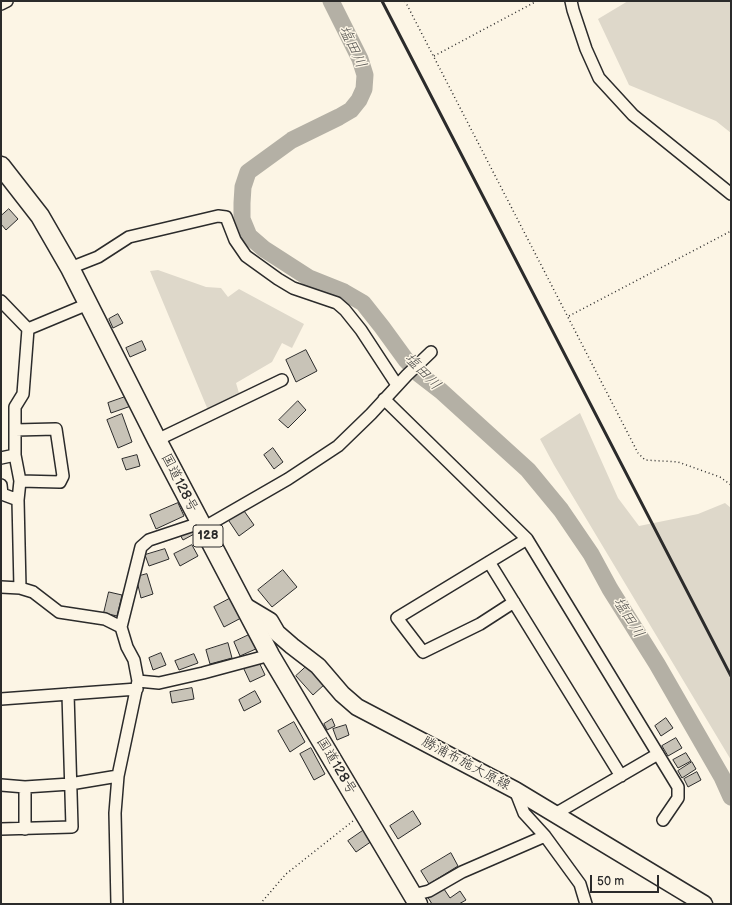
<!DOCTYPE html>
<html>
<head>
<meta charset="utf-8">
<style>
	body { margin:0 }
	#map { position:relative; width:732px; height:905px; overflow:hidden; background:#fcf5e5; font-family:"Balsamiq Sans",sans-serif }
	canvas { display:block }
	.frame { position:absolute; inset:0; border:2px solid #2b2b2b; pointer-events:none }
	.scale { position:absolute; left:590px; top:875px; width:69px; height:18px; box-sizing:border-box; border:2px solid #2b2b2b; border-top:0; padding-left:5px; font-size:12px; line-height:14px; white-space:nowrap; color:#2b2b2b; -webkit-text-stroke:3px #fcf5e5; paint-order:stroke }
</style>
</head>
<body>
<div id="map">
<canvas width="732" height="905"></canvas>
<div class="frame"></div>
<div class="scale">50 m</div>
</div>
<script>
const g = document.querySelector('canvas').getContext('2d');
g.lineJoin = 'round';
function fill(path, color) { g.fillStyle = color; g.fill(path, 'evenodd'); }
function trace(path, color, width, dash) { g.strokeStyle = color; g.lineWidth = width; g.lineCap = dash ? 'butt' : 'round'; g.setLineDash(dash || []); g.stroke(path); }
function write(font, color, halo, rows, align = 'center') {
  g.font = font + ' "Balsamiq Sans","Klee One",sans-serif'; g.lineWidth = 3; g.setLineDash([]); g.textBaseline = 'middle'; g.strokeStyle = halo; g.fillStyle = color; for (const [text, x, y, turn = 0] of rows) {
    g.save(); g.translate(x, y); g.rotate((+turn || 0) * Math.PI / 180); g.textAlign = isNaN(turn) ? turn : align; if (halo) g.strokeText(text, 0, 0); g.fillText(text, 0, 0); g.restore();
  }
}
const green = new Path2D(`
	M628 1H731V133L716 121 629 85 598 19Z
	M158 270 206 287 221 288 228 297 239 289 304 324 292 348 282 343 272 362 236 383 239 393 208 410 150 271Z
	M580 413 618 498 639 526 698 514 725 503 731 508V760L554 465 540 439Z`);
const river = new Path2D(`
	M331 1 360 59 365 75 364 89 359 100 351 110 339 117 292 140 248 172 243 187 242 203V219L249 236 264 249 309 278 344 292 363 303 382 327 406 360 419 374 441 391 528 470 561 510 591 554 610 589 657 664 722 777 731 797`);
const building = new Path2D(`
	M9 209 18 219 6 230 1 224V216Z
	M118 314 123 323 113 328 109 319Z
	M142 341 146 350 130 357 126 348Z
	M306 350 317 371 296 382 286 360Z
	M128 396 131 406 111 413 108 403Z
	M298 401 306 410 288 428 279 420Z
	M122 414 132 442 118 448 107 420Z
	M273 448 283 462 274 469 264 455Z
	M137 455 140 466 126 470 122 459Z
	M178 503 184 516 156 529 150 515Z
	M242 508 254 525 239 536 227 518Z
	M195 525 198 532 183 540 179 533Z
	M192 545 198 556 180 566 174 554Z
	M165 549 169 559 149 566 145 555Z
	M283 570 297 587 272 607 258 590Z
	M147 574 153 594 141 598 136 577Z
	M109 592 122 595 117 616 104 613Z
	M231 598 241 618 224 627 214 607Z
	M251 634 258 648 240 656 234 642Z
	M228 643 232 658 210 664 206 650Z
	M161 653 166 665 153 670 149 658Z
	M194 654 198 663 179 670 175 661Z
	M258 660 265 675 250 682 243 667Z
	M308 665 325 684 313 695 296 676Z
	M192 688 194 699 172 703 170 692Z
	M255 691 261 702 244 711 239 700Z
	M666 718 673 728 661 736 655 726Z
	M332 719 335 726 327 730 324 724Z
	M294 722 305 742 290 752 278 731Z
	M346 725 349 735 337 740 333 729Z
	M676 738 682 748 668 756 662 746Z
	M311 748 325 774 314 780 300 754Z
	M686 753 691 761 678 768 673 760Z
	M692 762 696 769 682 778 678 771Z
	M697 772 701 780 688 787 684 779Z
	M413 811 421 824 398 839 390 826Z
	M364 830 372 841 356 852 348 841Z
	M451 853 458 866 429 884 421 871Z
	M442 886 450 898 460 891 466 900 459 904H432L427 896Z`);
const path = new Path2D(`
	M405 1 638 453 645 460 678 462 720 477 731 485
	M434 56 537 1
	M569 316 731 231
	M260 904 286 874 353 821`);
const minor = new Path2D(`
	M571 1 573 10 586 49 599 78 633 115 731 194
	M1 4 7 1
	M70 268 98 257 129 237 218 216 226 217 235 240 246 256 278 279 293 288 337 303 345 310 361 330 397 385
	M1 301 28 329
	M384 399 527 539 678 787V798L663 820
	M15 430 56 429 63 476 60 482 20 481
	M157 440 282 380
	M15 455 20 481 18 500
	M1 458 15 455V407L23 394 28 329 88 304
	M1 485 2 494 18 500 20 588
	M203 528 288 479 338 446 371 414 407 375 431 352
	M489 562 621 776
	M1 587 20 588 33 592 59 612 105 619 121 627
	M514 602 480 624 423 652 397 618 527 539
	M138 681 159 683 203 673 270 655
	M1 699 137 689
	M1 785 25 787 70 784 118 776
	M25 787V829
	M515 790 524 813 545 836 580 884 586 904
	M555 814 658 754
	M1 829 72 827 68 694
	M413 895 429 891 462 872 545 836
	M117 904 115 813 118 776 138 681 134 660 127 647 121 627 141 547 149 540 200 523`);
const secondary = new Path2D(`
	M245 606 270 621 277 633 292 646 318 666 342 694 357 707 515 790 704 904`);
const trunk = new Path2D(`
	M1 166 40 216 70 268 157 440 270 655 418 904`);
const rail = new Path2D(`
	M382 1 731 676`);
const shields = [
	[208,536,30]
];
const shieldNames = [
	["128",208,536]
];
const streetNames = [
	["国道128号",179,483,63],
	["勝浦布施大原線",466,764,28],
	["国道128号",336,766,59]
];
const waterNames = [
	["塩田川",352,47,65],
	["塩田川",422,372,46],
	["塩田川",628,618,58]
];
fill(green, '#ded8ca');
trace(river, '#b4b0a5', 17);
fill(building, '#c8c3b7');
trace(building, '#2b2b2b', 1);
trace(minor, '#2b2b2b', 14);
trace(secondary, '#2b2b2b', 19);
trace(trunk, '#2b2b2b', 21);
trace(path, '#2b2b2b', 1.5, [1, 3]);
trace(minor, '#fcf5e5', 11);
trace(secondary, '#fcf5e5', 16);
trace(trunk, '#fcf5e5', 18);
trace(rail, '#2b2b2b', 3);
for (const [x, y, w] of shields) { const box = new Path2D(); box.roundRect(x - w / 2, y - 11, w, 22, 3); g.fillStyle = '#fcf5e5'; g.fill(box); trace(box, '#2b2b2b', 1); }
write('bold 13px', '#2b2b2b', null, shieldNames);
write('14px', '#2b2b2b', '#fcf5e5', streetNames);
write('italic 15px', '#545350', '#fcf5e5', waterNames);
</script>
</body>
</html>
